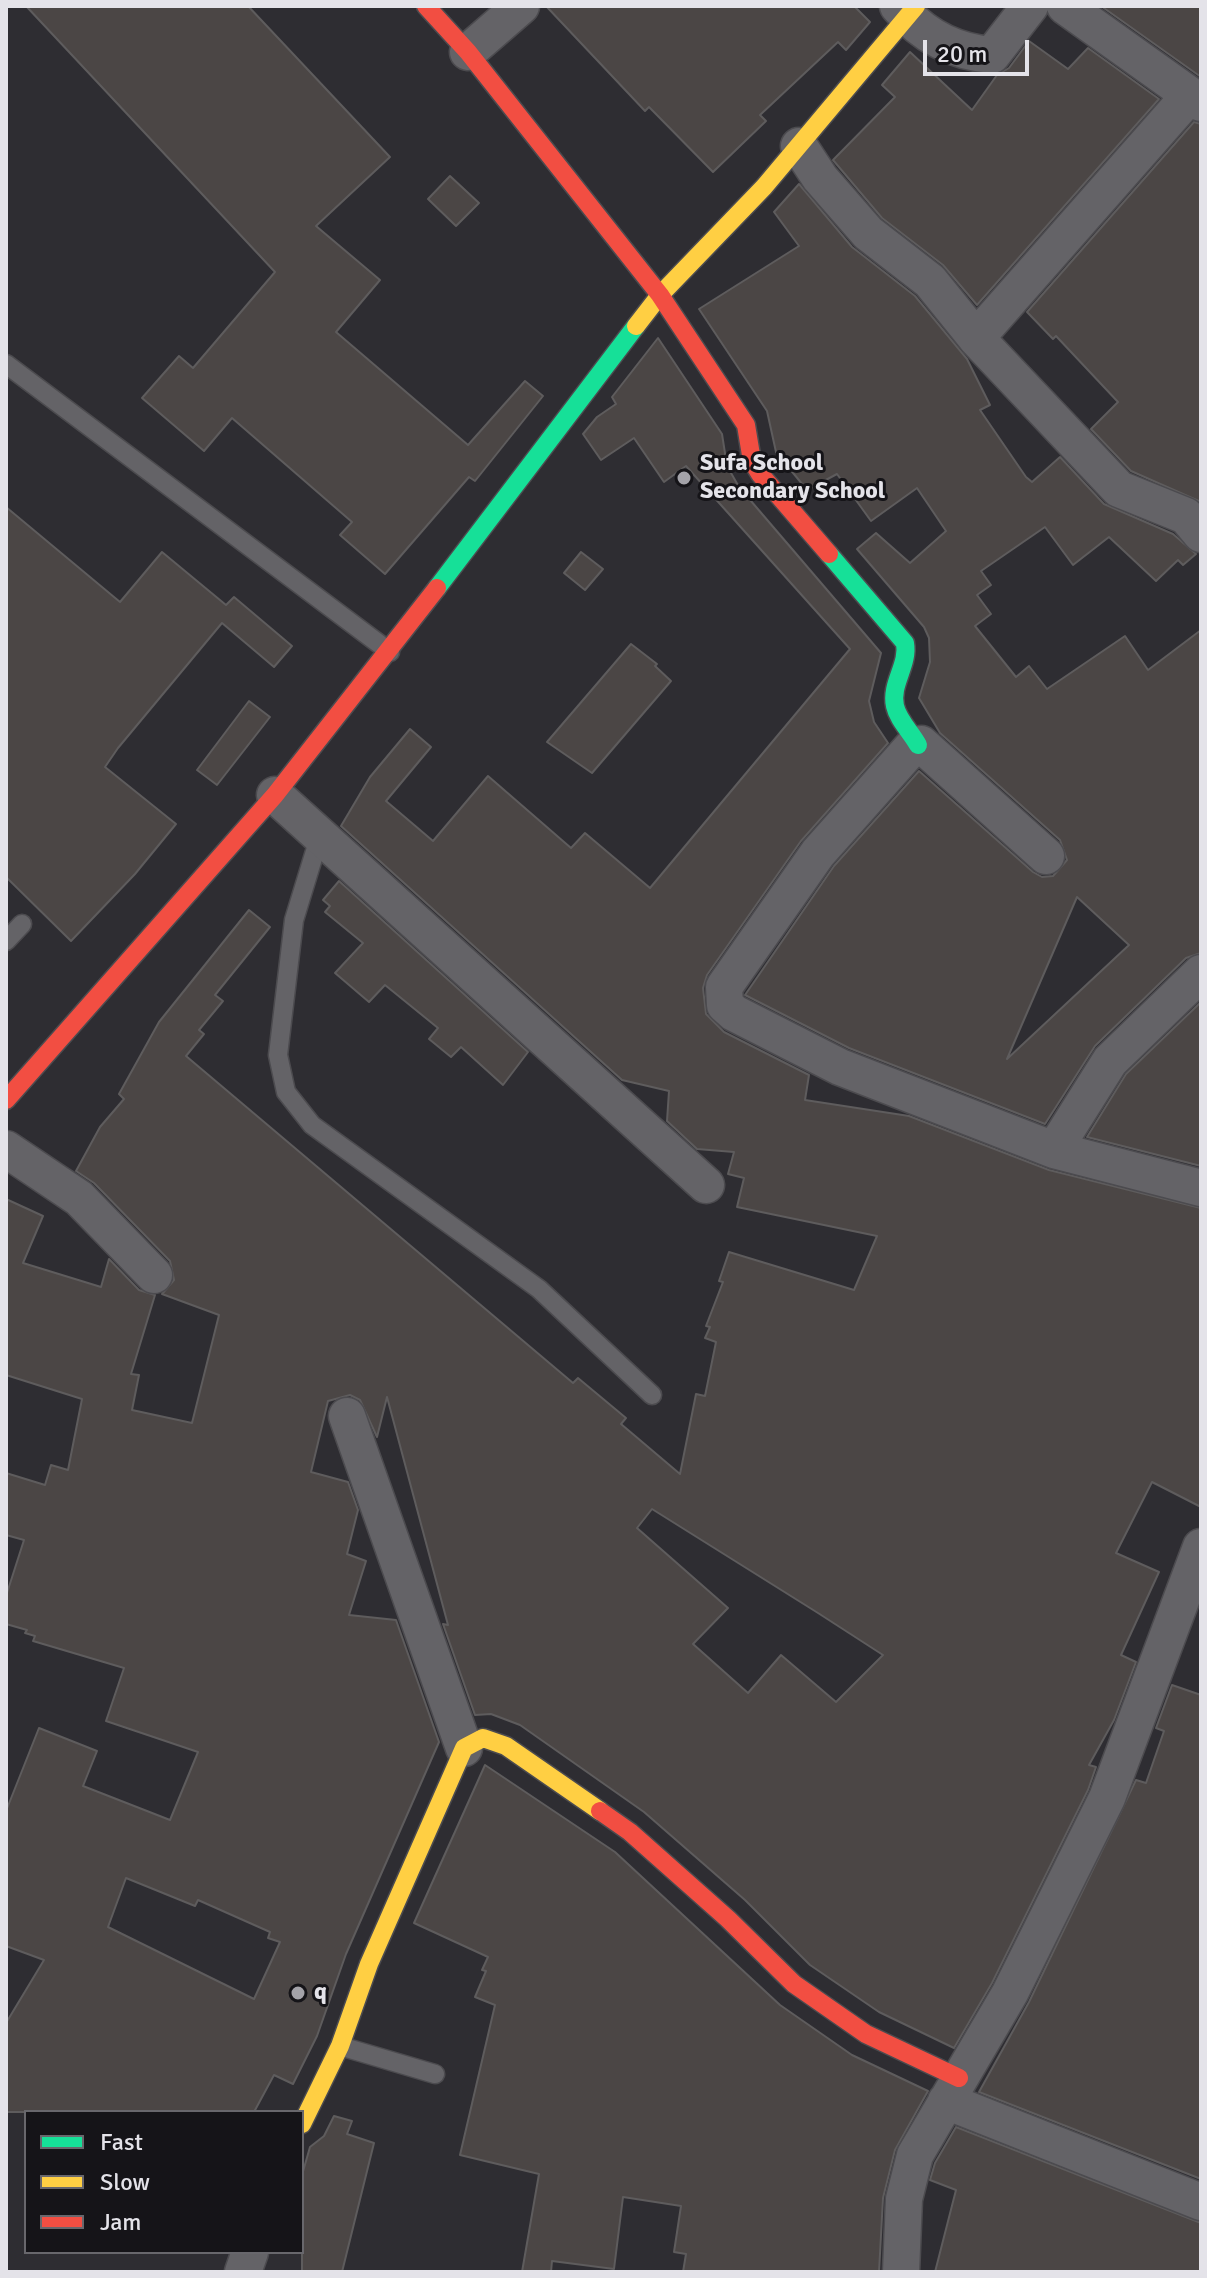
<!DOCTYPE html>
<html>
<head>
<meta charset="utf-8">
<style>
	body { margin:0 }
	#map { position:relative; width:1207px; height:2278px; overflow:hidden; background:#2e2d32; font-family:Signika,sans-serif }
	canvas { display:block }
	.frame { position:absolute; inset:0; border:8px solid #e4e3e9; pointer-events:none }
	.legend { position:absolute; left:24px; top:2110px; width:280px; height:144px; box-sizing:border-box; background:#151418; border:2px solid #68676c; margin:0; padding:10px 14px; list-style:none; font-size:24px; color:#e4e3e9 }
	.legend li { display:flex; align-items:center; gap:16px; height:40px }
	.legend b { width:40px; border:2px solid #68676c }
	.scale { position:absolute; left:923px; top:40px; width:106px; height:36px; box-sizing:border-box; border:4px solid #e4e3e9; border-top:0; padding-left:10px; font-size:24px; line-height:28px; white-space:nowrap; color:#e4e3e9; -webkit-text-stroke:6px #151418; paint-order:stroke }
</style>
</head>
<body>
<div id="map">
<canvas width="1207" height="2278"></canvas>
<div class="frame"></div>
<ul class="legend">
<li><b style="height:10px;background:#16e098"></b>Fast</li>
<li><b style="height:10px;background:#ffcf43"></b>Slow</li>
<li><b style="height:10px;background:#f24e42"></b>Jam</li>
</ul>
<div class="scale">20 m</div>
</div>
<script>
const g = document.querySelector('canvas').getContext('2d');
g.lineJoin = 'round';
function fill(path, color) { g.fillStyle = color; g.fill(path, 'evenodd'); }
function trace(path, color, width, dash) { g.strokeStyle = color; g.lineWidth = width; g.lineCap = dash ? 'butt' : 'round'; g.setLineDash(dash || []); g.stroke(path); }
function write(font, color, halo, rows, align = 'center') {
  g.font = font + ' Signika,sans-serif'; g.lineWidth = 6; g.setLineDash([]); g.textBaseline = 'middle'; g.strokeStyle = halo; g.fillStyle = color; for (const [text, x, y, turn = 0] of rows) {
    g.save(); g.translate(x, y); g.rotate((+turn || 0) * Math.PI / 180); g.textAlign = isNaN(turn) ? turn : align; if (halo) g.strokeText(text, 0, 0); g.fillText(text, 0, 0); g.restore();
  }
}
const building = new Path2D(`
	M26 6H248L390 157 316 226 380 280 336 332 468 445 525 381 543 396 475 481 469 477 385 574 340 535 352 522 232 418 204 451 142 398 179 356 193 368 275 272Z
	M546 6H854L870 22 846 50 838 42 760 115 766 121 713 172 649 107 645 111Z
	M1101 6H1201V77Z
	M1029 41 1068 69 1088 48 1159 99 977 305 943 265 882 218 833 160 895 97 882 85 910 52 972 110 997 75 1009 68Z
	M1194 122 1201 124V502L1131 471 1091 429 1118 402 1056 336 1053 339 1027 312Z
	M450 176 479 203 456 226 428 199Z
	M799 184 852 247 915 296 967 359 990 405 980 410 1026 477 1032 482 1060 457 1104 504 1173 534 1196 554 1183 565 1178 560 1156 581 1109 537 1073 565 1045 527 981 571 991 585 977 595 991 614 975 626 1016 677 1029 666 1047 689 1125 636 1148 670 1201 630V953L1186 958 1095 1046 1045 1124 849 1048 745 995 834 866 919 771 1033 872 1042 877 1053 876 1067 860 1060 840 940 733 919 698 930 662 929 638 924 627 857 549 876 533 910 563 946 531 917 488 871 521 837 474 807 490 776 452 767 411 699 309 799 246 774 212ZM1077 897 1129 945 1007 1059Z
	M658 338 722 434 727 466 739 487 881 653 869 701 874 722 888 743 801 841 707 975 703 988 706 1014 724 1032 809 1075 805 1100 909 1116 1049 1170 1201 1208V1507L1152 1482 1116 1553 1159 1572 1121 1655 1136 1662 1114 1720 1089 1765 1096 1767 1088 1790 992 1983 954 2048 879 2012 810 1965 745 1900 644 1812 520 1725 491 1714 475 1715 443 1624 448 1625 387 1397 377 1437 360 1400 350 1395 328 1401 311 1472 348 1482 358 1510 347 1554 366 1561 349 1615 396 1620 439 1742 346 1954 317 2036 293 2084 274 2075 254 2112H6V2023L44 1960 6 1946V1811L39 1728 97 1751 83 1786 170 1820 198 1752 106 1721 124 1668 33 1641 35 1636 25 1633 27 1630 6 1624V1596L24 1540 6 1535V1473L45 1485 51 1465 68 1470 82 1399 6 1375V1199L43 1216 23 1263 101 1287 109 1259 139 1290 155 1295 131 1374 139 1375 132 1410 192 1423 219 1315 162 1294 174 1280 170 1261 94 1183 76 1171 100 1127 124 1099 119 1094 159 1022 249 910 270 927 215 995 223 1001 199 1030 204 1034 186 1056 573 1383 578 1378 626 1418 621 1424 680 1474 696 1394 705 1396 716 1342 705 1338 710 1327 706 1326 723 1282 719 1281 729 1252 854 1290 877 1236 737 1207 744 1178 728 1174 734 1152 697 1149 667 1121 669 1091 622 1080 341 826 370 777 410 729 431 747 386 801 433 841 488 776 571 848 585 833 650 888 850 649 686 466 664 482 634 438 601 460 583 434 597 417 616 404 612 397ZM652 1509 818 1613 883 1655 836 1702 781 1655 748 1693 693 1644 728 1608 637 1528ZM126 1878 195 1906 198 1900 270 1932 268 1938 280 1942 254 1999 108 1927Z
	M6 507 120 602 162 552 226 605 234 597 292 646 274 667 222 623 118 748 105 767 176 824 135 874 71 941 6 877Z
	M581 552 603 569 585 590 564 573Z
	M631 644 657 664 655 666 671 681 592 773 547 742Z
	M249 701 270 717 217 785 197 770Z
	M339 881 528 1052 503 1085 461 1047 451 1057 429 1039 438 1028 385 985 369 1002 335 973 363 943 325 912 330 906 323 900Z
	M1201 1002V1166L1087 1137 1126 1074Z
	M1172 1685 1201 1695V2179L979 2092 1029 2002 1136 1780 1146 1783 1164 1731 1156 1728Z
	M485 1765 615 1852 780 2005 852 2055 928 2091 895 2150 883 2198 879 2272H683L686 2254 674 2252 681 2206 623 2197 614 2269 552 2261 551 2272H522L539 2174 460 2155 495 2005 475 1997 486 1971 482 1970 488 1957 414 1923Z
	M334 2116 352 2121 347 2134 374 2143 342 2272H302V2175L310 2147 324 2136Z
	M956 2127 1201 2223V2272H935L956 2190 930 2180 935 2163Z`);
const lane = new Path2D(`
	M6 364 390 652
	M320 835 294 920 278 1055 286 1092 312 1125 539 1289 652 1395
	M6 941 22 924
	M340 2046 435 2074`);
const street = new Path2D(`
	M898 6C923 36 954 52 992 55L1030 6
	M1065 6 1201 103
	M468 52 521 6
	M799 146 820 178 868 233 930 281 976 338 1190 95
	M976 338 1119 489 1186 516 1201 534
	M275 795 706 1185
	M1046 856 921 744 914 745 818 853 724 987 725 1005 734 1013 840 1067 1054 1150
	M1201 973 1110 1061 1054 1150 1201 1188
	M6 1149 79 1198 154 1275
	M347 1416 464 1748
	M946 2101 1201 2202
	M243 2272 250 2252
	M901 2272 904 2199 915 2155 1010 1993 1107 1798 1201 1547`);
const fast = new Path2D(`
	M829 554 905 643C909 665 890 684 895 706 898 720 911 732 918 745
	M437 588 636 326`);
const slow = new Path2D(`
	M636 326 660 295 764 187 916 6
	M302 2124 340 2046 369 1964 464 1748 483 1738 506 1746 600 1811`);
const jam = new Path2D(`
	M426 6 468 52 660 295 746 425 752 461 760 474 829 554
	M6 1100 275 795 437 588
	M600 1811 630 1832 728 1919 794 1984 866 2034 959 2078`);
const markers = [
	[684,478,8,"#a4a3a9"],
	[298,1993,8,"#a4a3a9"]
];
const poiNames = [
	["Sufa School",700,464],
	["Secondary School",700,492],
	["q",314,1993]
];
fill(building, '#4b4645');
trace(building, '#5e5c5d', 2);
trace(lane, '#4c4b4f', 21);
trace(street, '#4c4b4f', 39);
trace(fast, '#4c4b4f', 21);
trace(slow, '#4c4b4f', 21);
trace(jam, '#4c4b4f', 21);
trace(lane, '#646367', 18);
trace(street, '#646367', 36);
trace(fast, '#16e098', 18);
trace(slow, '#ffcf43', 18);
trace(jam, '#f24e42', 18);
for (const [x, y, r, color] of markers) { const dot = new Path2D(); dot.arc(x, y, r, 0, 2 * Math.PI); g.fillStyle = color; g.fill(dot); trace(dot, '#151418', 3); }
write('bold 24px', '#e4e3e9', '#151418', poiNames, 'left');
</script>
</body>
</html>
